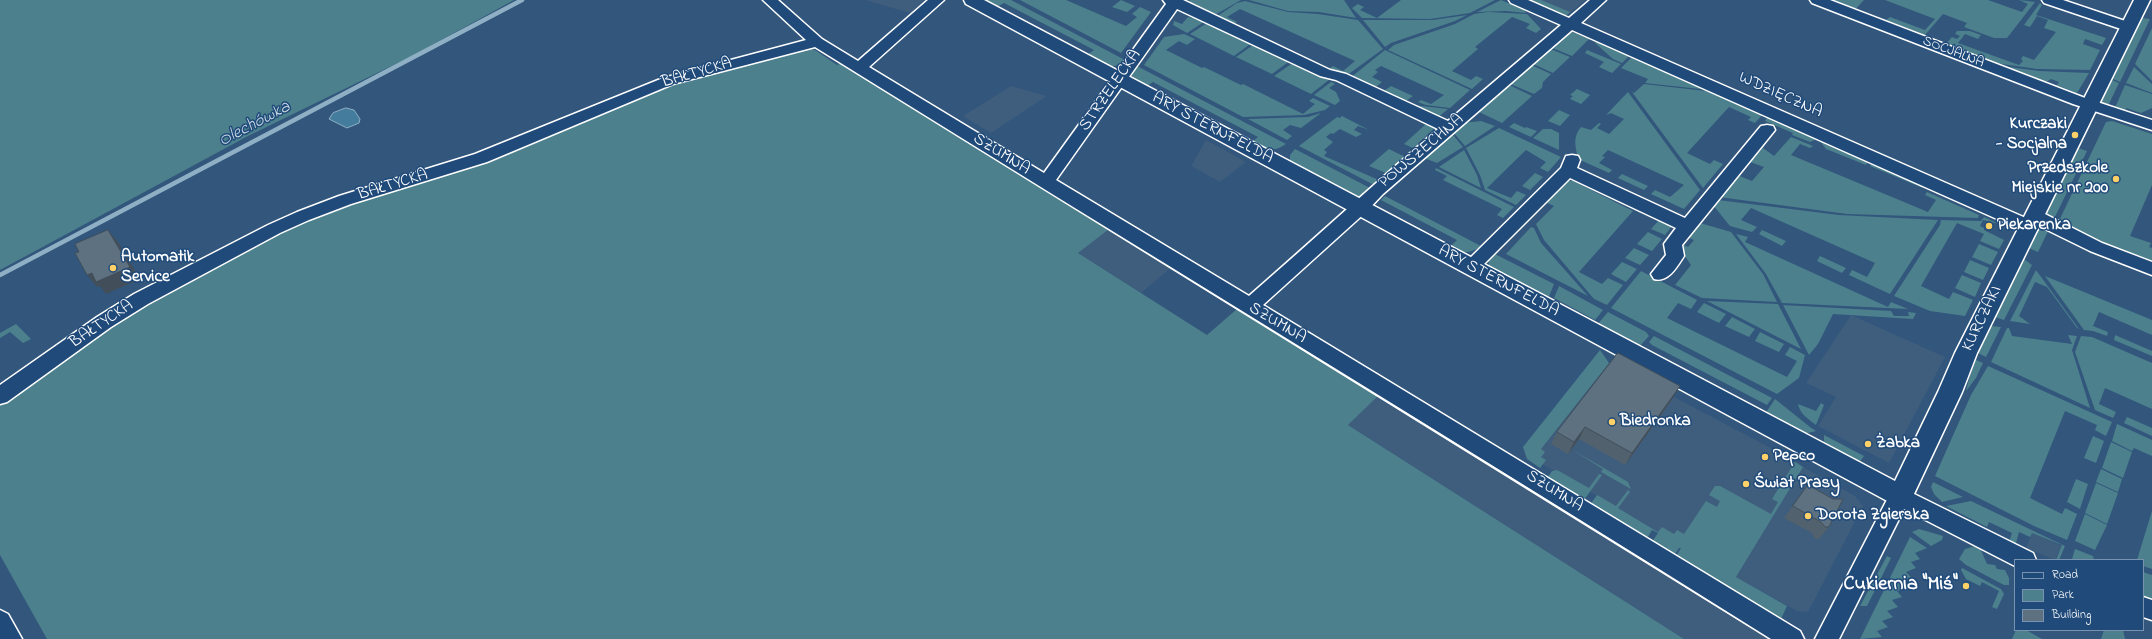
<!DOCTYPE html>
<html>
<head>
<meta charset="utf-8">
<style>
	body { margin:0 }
	#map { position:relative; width:2152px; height:639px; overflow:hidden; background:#32567c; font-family:"Indie Flower",sans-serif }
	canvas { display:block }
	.legend { position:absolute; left:2014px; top:559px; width:130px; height:72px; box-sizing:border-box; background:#1f4a7a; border:1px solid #7992af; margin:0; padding:5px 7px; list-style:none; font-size:12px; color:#fff }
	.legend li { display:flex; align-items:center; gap:8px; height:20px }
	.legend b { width:20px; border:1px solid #7992af }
</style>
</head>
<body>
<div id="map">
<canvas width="2152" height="639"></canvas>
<ul class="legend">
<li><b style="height:5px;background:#1f4a7a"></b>Road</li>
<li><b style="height:11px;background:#4c808d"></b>Park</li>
<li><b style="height:11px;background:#5e7180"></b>Building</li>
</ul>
</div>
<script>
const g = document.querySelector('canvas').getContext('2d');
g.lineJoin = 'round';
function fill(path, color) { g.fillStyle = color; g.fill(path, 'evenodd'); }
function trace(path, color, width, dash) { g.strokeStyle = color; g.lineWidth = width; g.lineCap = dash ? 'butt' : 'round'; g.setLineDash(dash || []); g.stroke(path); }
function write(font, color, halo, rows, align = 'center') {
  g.font = font + ' "Indie Flower",sans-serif'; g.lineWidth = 3; g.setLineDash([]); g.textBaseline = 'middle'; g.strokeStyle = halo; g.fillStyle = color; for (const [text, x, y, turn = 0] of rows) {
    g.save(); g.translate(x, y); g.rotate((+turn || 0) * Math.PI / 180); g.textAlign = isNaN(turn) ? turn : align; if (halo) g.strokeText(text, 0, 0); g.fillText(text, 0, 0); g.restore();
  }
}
const built = new Path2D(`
	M865 0H924L910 13Z
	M1524 0H1586L1566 16 1553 10 1550 11Z
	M1011 86 1047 96 991 133 963 116Z
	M1206 140 1230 153 1246 162 1220 182 1191 166Z
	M1108 230 1172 267 1141 293 1078 253Z
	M1851 315 1945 357 1889 463 1818 426 1836 397 1806 383Z
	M1606 361 1801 464 1771 516 1691 551 1532 458Z
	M1376 397 1540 496 1771 639H1684L1348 425Z
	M1803 467 1855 496 1863 506 1808 612 1797 611 1736 577Z
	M2032 533 2062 546 2055 560 2026 548Z`);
const green = new Path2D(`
	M0 0H514L412 56 248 136 0 270Z
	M983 0H1011L1125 60C1113 73 1101 62 1087 55L1094 50 1004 3 997 7Z
	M1020 0H1066L1126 26 1137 17 1132 14 1140 7 1151 12 1121 53Z
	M1121 0 1135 6 1127 12 1112 7Z
	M1190 0H1241L1213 16 1187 4Z
	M1249 0H1344L1356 18 1319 12 1288 11Z
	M1401 0H1495L1470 13 1430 19 1362 18 1352 8 1358 4 1364 7 1360 10 1377 18Z
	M1501 0 1524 10 1526 13 1506 11 1477 12Z
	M1522 0H1541L1570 12 1566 16 1553 10 1550 12Z
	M1825 0H1864L1853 12Z
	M1885 0H1988L2022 12 2028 4 2019 0 2035 2 2007 38H1994L1964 27 1967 23 1943 14 1925 35 1886 20 1890 17 1925 30 1935 19Z
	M1245 1 1288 12 1318 14 1358 20 1383 49 1346 76 1326 71 1333 66 1343 71 1355 61 1240 9 1227 17 1237 22 1232 25 1216 17 1237 3Z
	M2040 3 2042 5 2036 15 2106 38 2102 45 2085 39 2083 44 2100 50 2090 70 2037 69 1981 61 1943 47 1952 37 1957 39 1960 36 1955 34 1957 31H1970L1981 35 1978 39 1965 34 1958 43 2019 65 2023 61 2021 59 2023 56 2034 60 2056 32 2044 28 2048 20 2037 16 2030 27 2024 25Z
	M1488 12 1527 14 1541 29 1536 33 1526 28 1530 24 1512 17 1475 47 1478 49 1452 71 1471 80 1476 76 1483 79 1472 89 1388 50 1394 45 1455 24 1474 14Z
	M1195 14 1207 20 1187 33 1173 25 1174 21 1182 24 1188 17 1192 18Z
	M1467 15 1455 21 1391 43 1385 47 1363 20H1433Z
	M2142 18 2150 19 2120 82 2113 79Z
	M1210 21 1253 42 1234 56 1190 34Z
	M2152 28V81L2135 64Z
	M1567 30 1589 39 1572 56 1550 47Z
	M1184 34 1195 39 1187 45 1179 41 1166 50 1202 68 1204 67 1241 85 1243 84 1303 114 1315 104 1309 101 1313 98 1330 106 1325 110 1304 115 1243 117 1144 65 1164 37Z
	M1598 40 1630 55 1622 63 1613 59 1595 43Z
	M1256 43 1291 60 1272 74 1236 57Z
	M1548 48 1570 57 1553 73 1531 63Z
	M811 49 815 50 837 65 842 63 1108 230 1078 253 1207 335 1237 309 1381 393 1348 425 1684 639H47L0 555V403L109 325 287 227 675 82 679 83Z
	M1385 50 1470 90 1450 108 1426 105 1418 102 1421 100 1431 104 1444 95 1381 66 1375 70 1378 72 1372 77 1382 82 1373 89 1350 78Z
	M1587 50 1621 64 1612 73 1599 67 1604 62 1585 53Z
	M1633 56 1709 90 1645 83 1648 79 1621 68Z
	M1294 62 1324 78 1330 79 1311 94 1274 76Z
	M1529 64 1551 74 1543 82 1542 88 1534 94 1508 83Z
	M1988 64 2039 71 2089 73 2077 93 2057 85 2059 82 2051 79 2046 82 2023 74 2021 77Z
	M1135 65 1286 144C1274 153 1265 149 1252 142L1258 137 1153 82 1147 86 1134 78 1131 74Z
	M2134 67 2152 84V93L2126 83Z
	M2112 80 2119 83 2107 108 2101 104 2102 101Z
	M1331 82 1335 84 1329 88 1336 92 1340 101 1335 105 1314 95Z
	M1507 84 1532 96 1502 123 1477 111Z
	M1644 84 1715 92 1763 114 1755 123 1748 120 1751 117 1729 107 1687 153 1710 164 1714 160 1723 164 1703 188 1632 92 1634 93Z
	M2125 85 2152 94V108L2141 113 2126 108 2125 113 2114 110Z
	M1391 86 1413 96 1403 103 1381 93Z
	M1577 89 1590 95 1581 104 1570 99 1573 96 1570 95Z
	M1628 92 1700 190 1684 209 1651 194 1655 190 1670 197 1684 185 1608 150 1602 156 1605 157 1599 163 1612 170 1609 173 1578 159C1576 147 1572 138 1581 127L1591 130 1599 123 1601 124 1597 128 1609 134 1624 119 1611 113 1606 115Z
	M1413 105 1448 109 1436 119Z
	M1559 110 1570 115 1560 126 1548 121Z
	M1321 113 1301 128 1290 125 1283 130 1292 136 1287 140 1248 119 1308 117Z
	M1342 116 1369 130 1358 126 1354 130 1362 134 1356 137 1340 129 1333 134 1331 133 1326 137 1333 142 1324 150 1327 152 1324 156 1381 181 1376 186 1299 146 1337 117 1340 118Z
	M1768 116 1817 137V139L1810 142 1792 135 1793 133 1765 121Z
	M1481 121 1495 126 1465 146 1453 132 1463 123Z
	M2112 121 2152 134V185L2130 236 2151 243 2149 247 2152 248V264L2089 239 2058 223 2106 122Z
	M1427 123 1437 126 1413 148 1404 144Z
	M1514 123 1525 128 1526 127 1537 131 1531 137 1509 127Z
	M1499 128 1561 157 1548 172 1540 168 1546 162 1526 150 1487 188 1511 198 1517 191 1526 195 1516 205 1485 190 1480 175 1466 148Z
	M1543 129H1551L1559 133V150L1533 138Z
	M1453 135 1463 147 1437 163 1424 158Z
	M1791 137 1813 146 1810 148 1800 144 1791 155 1928 212 1936 200 1925 195 1927 192 1979 215 1978 218 1847 214 1719 197 1737 175 1752 181 1764 167 1750 162 1763 148 1774 156Z
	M1823 138 1870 159 1866 165 1826 149 1820 141Z
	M2078 148 2087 151 2053 221 2045 216Z
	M1295 149 1372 189 1361 199H1357L1295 165 1290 160V155Z
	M1389 149 1407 158 1388 174 1369 166Z
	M1464 150 1477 175 1481 188 1439 167Z
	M1874 161 1926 184 1923 188 1870 166Z
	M1436 168 1514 207 1503 218 1497 215 1502 209 1443 180 1447 176 1435 170Z
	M1535 173 1543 177 1530 190 1522 186Z
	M1622 174 1648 186 1644 190 1618 178Z
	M1568 181H1573L1633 211 1579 272 1602 284 1608 278 1623 285 1607 305 1594 299 1544 240 1536 224 1554 206 1543 201 1562 183Z
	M1385 196 1481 246C1471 254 1461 254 1450 247L1457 240 1381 200Z
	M1718 200 1839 215 1938 220 1890 294 1849 275 1852 270 1867 277 1875 263 1751 208 1741 220 1757 227 1752 232 1730 226 1713 205Z
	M1984 217 1999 224 1983 220 1980 226 1984 228V230L2004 240 1999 249 1980 241 1984 234 1957 223 1921 286 1949 299 1953 292 1973 300 1965 316 1930 311 1894 296 1940 225 1941 220 1981 221Z
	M1660 219 1672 226 1665 235 1651 229Z
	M2042 222 2051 225 2038 252 2029 248Z
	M1700 223 1731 232 1763 274 1777 302 1702 298 1675 285 1691 265 1682 252 1684 245 1688 247 1694 240 1689 238Z
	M1531 227 1534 228 1541 243 1588 296 1506 254Z
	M1762 230 1786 241 1782 246 1759 234Z
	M1648 232 1662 239 1652 251 1637 244Z
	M1736 234 1748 237 1745 242 1888 307 1891 302 1908 309 1782 303 1766 274Z
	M1979 244 1998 252 1991 265 1972 257Z
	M1634 248 1649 255 1640 265 1625 258Z
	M1491 252 1554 284 1548 299 1494 271 1489 265 1488 258Z
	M1820 256 1846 268 1842 273 1817 261Z
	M2024 259 2032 265 2004 320 1995 317Z
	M1970 260 1989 268 1983 280 1964 272Z
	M1622 262 1637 269 1626 282 1611 274Z
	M2036 270 2079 329 2077 328 2047 287 2035 282 2019 316 2030 324 2010 321Z
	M1641 271 1697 300 1691 309 1678 303 1667 318 1787 377 1797 361 1785 355 1790 347 1805 355 1799 378 1777 394 1611 308Z
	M1962 275 1981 283 1975 297 1955 288Z
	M2045 276 2152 320V335L2099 312 2093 326 2108 332 2107 336 2093 331 2084 330Z
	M1559 286 1603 310 1595 320 1556 299 1554 298Z
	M1707 301 1778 304 1801 349Z
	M1704 303 1726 314 1719 323 1697 312Z
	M1783 305 1891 311 1894 316H1909L1908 312 1916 313 1913 319 1833 314 1818 344 1809 355Z
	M1608 312 1646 332 1649 336 1638 348 1597 325Z
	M1732 317 1755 329 1749 337 1725 326Z
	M16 324 31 339 23 343 10 332 0 338V333Z
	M1991 326 2001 327 1986 357 1978 353Z
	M2007 328H2009L2012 336 2072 344 2068 335 2077 336 2072 350 2090 408 1991 362Z
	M1760 332 1784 344 1779 352 1755 341Z
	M2115 335 2152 351V356L2114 340Z
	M1654 336 1772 398 1767 405 1652 345 1649 342Z
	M2081 336 2092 337 2152 363V409L2105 388 2099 404 2116 412 2113 418 2095 410 2075 352Z
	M1600 350 1609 363 1541 449 1545 452 1541 457 1546 460 1540 468 1527 459 1523 447Z
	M1974 359 1983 363 1976 378 1966 391Z
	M1988 366 2112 422 2106 436 2095 430 2097 425 2065 411 2030 498 2062 514 2065 508 2077 514 2067 540 2034 526 1935 476 1971 395Z
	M1775 399 1810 427 1816 431 1804 434 1765 414Z
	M1821 403 1824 405 1816 425C1808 419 1800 414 1798 404L1816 411Z
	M2127 417 2152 428V436L2124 423Z
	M2117 424 2152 440V456L2134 448 2132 451 2112 441Z
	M1824 435 1864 456 1858 464 1827 445 1824 441Z
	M2093 436 2104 441 2096 463 2084 458Z
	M2111 442 2132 452 2123 478 2102 468Z
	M1571 449 1628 482 1631 489 1601 472 1603 469Z
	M1795 462 1803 467 1800 472 1736 577 1787 606 1780 621 1675 558 1681 548H1679L1673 557 1651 543 1658 533 1652 530 1646 540 1589 506 1597 495 1616 506 1628 490 1630 492 1618 508 1658 532 1662 527 1674 534 1677 530 1684 534 1706 501 1717 507 1720 501 1709 495 1715 486H1720L1771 514 1778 502 1772 499Z
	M2101 469 2122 479 2118 492 2096 482Z
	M1557 470 1589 488 1599 474 1602 475 1584 500H1579L1546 480 1552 471Z
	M2076 479 2088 484 2080 509 2067 502Z
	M1933 482 1963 497 1942 502 1934 494 1931 487Z
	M2096 483 2118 493 2107 524 2085 513Z
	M1971 501 2065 546 2059 560H2056L2062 545 2032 533 2030 537 2019 532 2016 543 2012 544 2010 539 2012 533 1989 522 1987 527 1946 506Z
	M2152 511V569L2143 566V560H2137Z
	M2085 514 2107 525 2095 550 2075 541Z
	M1919 529 1943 536 1942 540 1931 546 1912 532Z
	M1910 537 1927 548 1915 553 1920 559 1911 562 1916 568 1906 572 1911 577 1901 581 1907 587 1897 591 1902 597 1892 600 1898 607 1887 611 1893 617 1882 621 1888 627 1877 631 1882 637 1860 639Z
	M1975 546 1980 548 1987 564 1995 565 1997 569 2005 570 2009 578V585H2004L1966 565 1959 559 1965 549Z
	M2075 549 2093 556 2094 560 2072 559Z
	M1887 556 1891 558 1867 606H1860Z
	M1962 568 2001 589 2004 594 1997 609 1992 607 1999 591 1982 582 1980 586 1966 579 1961 570Z
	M2143 572 2152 575V599L2143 596Z
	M2016 630H2026L2042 639H2012Z
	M2104 630H2123L2125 639H2101Z`);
const water = new Path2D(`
	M346 108 354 110 360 119 359 123 347 128 329 119 333 113Z`);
const stream = new Path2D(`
	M0 275 522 0`);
const minor = new Path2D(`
	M763 0H778L822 39 858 61 928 0H944L869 67 1044 173 1166 4 1163 0H1183L1330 70 1346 74 1448 121 1561 25 1511 3 1509 0H1528L1569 18 1590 0H1606L1581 23 2028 219 2026 216 2029 212 2035 210 2041 212 2102 243 2152 262V275L2090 251 2037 225 2039 227 2036 231 2030 233 2024 231 1572 30 1383 194 1366 212 1263 305 1800 631 1804 639H1771C1453 439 1133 245 815 47L673 84 487 162 351 204 309 220 280 233 148 304 111 327 7 402 0 404V385L97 317 134 294 268 225 297 212 339 196 475 154 663 78 806 40ZM1177 9 1320 76 1336 80 1438 129C1374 184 1312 241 1249 296L1056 180Z
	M1810 0H1830L2085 98 2152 120V130L2073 104 1812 3Z
	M2042 0H2063L2134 24 2136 27 2134 30H2124L2044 3Z
	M1767 125 1773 126 1775 130 1682 245 1684 256C1677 267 1668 283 1654 279L1651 274 1666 255 1664 244 1676 228 1570 178 1476 272 1470 273 1464 272 1461 267 1561 168 1566 156 1572 155 1578 156 1580 160 1577 168 1685 218 1761 126Z
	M1900 487 2033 553 2036 560H2015V566L1904 509 1839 639H1815L1892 490Z
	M2143 597 2152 600V620L2143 617Z
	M0 610 8 614 22 639H0Z`);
const tertiary = new Path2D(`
	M964 0H984L1895 481 1938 392 1955 353 2134 0H2150L1977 353 1962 392 1913 496 1909 503 1900 506 1891 503 966 4Z`);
const wall = new Path2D(`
	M1673 398 1625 465 1579 439 1568 454 1551 444 1557 432Z
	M1808 485 1829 527 1819 539H1815L1812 533 1784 518Z`);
const shadedWall = new Path2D(`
	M108 230 118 242 140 279 106 294 100 286 97 287 87 275Z
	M1680 386 1673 398 1625 465 1632 453Z
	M1585 427 1579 439 1568 454 1574 442Z`);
const building = new Path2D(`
	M108 230 130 267 96 282 92 273 87 275 75 253 79 252 75 244Z
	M1618 353 1680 386 1632 453 1585 427 1574 442 1557 432Z
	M1808 485 1833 499H1843L1829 527H1825L1821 522 1793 506Z`);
const markers = [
	[2075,135,4,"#ffd166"],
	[2116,179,4,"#ffd166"],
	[1989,226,4,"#ffd166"],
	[113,268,4,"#ffd166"],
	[1612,422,4,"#ffd166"],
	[1868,444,4,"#ffd166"],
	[1765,457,4,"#ffd166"],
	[1746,484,4,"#ffd166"],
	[1808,516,4,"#ffd166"],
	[1966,586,4,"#ffd166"]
];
const farStreetnames = [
	["SOCJALNA",1953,53,21]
];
const streetNames = [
	["BAŁTYCKA",697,74,-16],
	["STRZELECKA",1111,91,-55],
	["WDZIĘCZNA",1780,96,24],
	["ARY STERNFELDA",1212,129,28],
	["POWSZECHNA",1422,152,-40],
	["SZUMNA",1001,155,32],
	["BAŁTYCKA",393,186,-17],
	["ARY STERNFELDA",1498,282,28],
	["KURCZAKI",1983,319,-64],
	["SZUMNA",1277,324,31],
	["BAŁTYCKA",102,325,-34],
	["SZUMNA",1554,492,32]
];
const poiNames = [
	["Kurczaki",2067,125,"right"],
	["- Socjalna",2067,145,"right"],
	["Przedszkole",2108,169,"right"],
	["Miejskie nr 200",2108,189,"right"],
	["Piekarenka",1997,226],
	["Automatik",121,258],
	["Service",121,278],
	["Biedronka",1620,422],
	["Żabka",1876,444],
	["Pepco",1773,457],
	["Świat Prasy",1754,484],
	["Dorota Zgierska",1816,516]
];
const waterNames = [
	["Olechówka",255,125,-28]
];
const nearPoinames = [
	["Cukiernia \"Miś\"",1958,586]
];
fill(built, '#3f5e7d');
fill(green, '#4c808d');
fill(water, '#447c9d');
trace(water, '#8fb0c4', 1);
trace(stream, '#8fb0c4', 4.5);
trace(minor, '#fff', 3);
trace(tertiary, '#fff', 3);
fill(minor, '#1f4a7a');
fill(tertiary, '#1f4a7a');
fill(wall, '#51616e');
fill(shadedWall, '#424f5a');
fill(building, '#5e7180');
trace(building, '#424f5a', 1);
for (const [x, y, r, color] of markers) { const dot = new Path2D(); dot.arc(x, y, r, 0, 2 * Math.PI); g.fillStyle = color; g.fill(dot); trace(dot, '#1f4a7a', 1.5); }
write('14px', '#fff', '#1f4a7a', farStreetnames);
write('17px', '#fff', '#1f4a7a', streetNames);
write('bold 17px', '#fff', '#1f4a7a', poiNames, 'left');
write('italic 18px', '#d0dee6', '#1f4a7a', waterNames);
write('bold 20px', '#fff', '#1f4a7a', nearPoinames, 'right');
</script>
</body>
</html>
